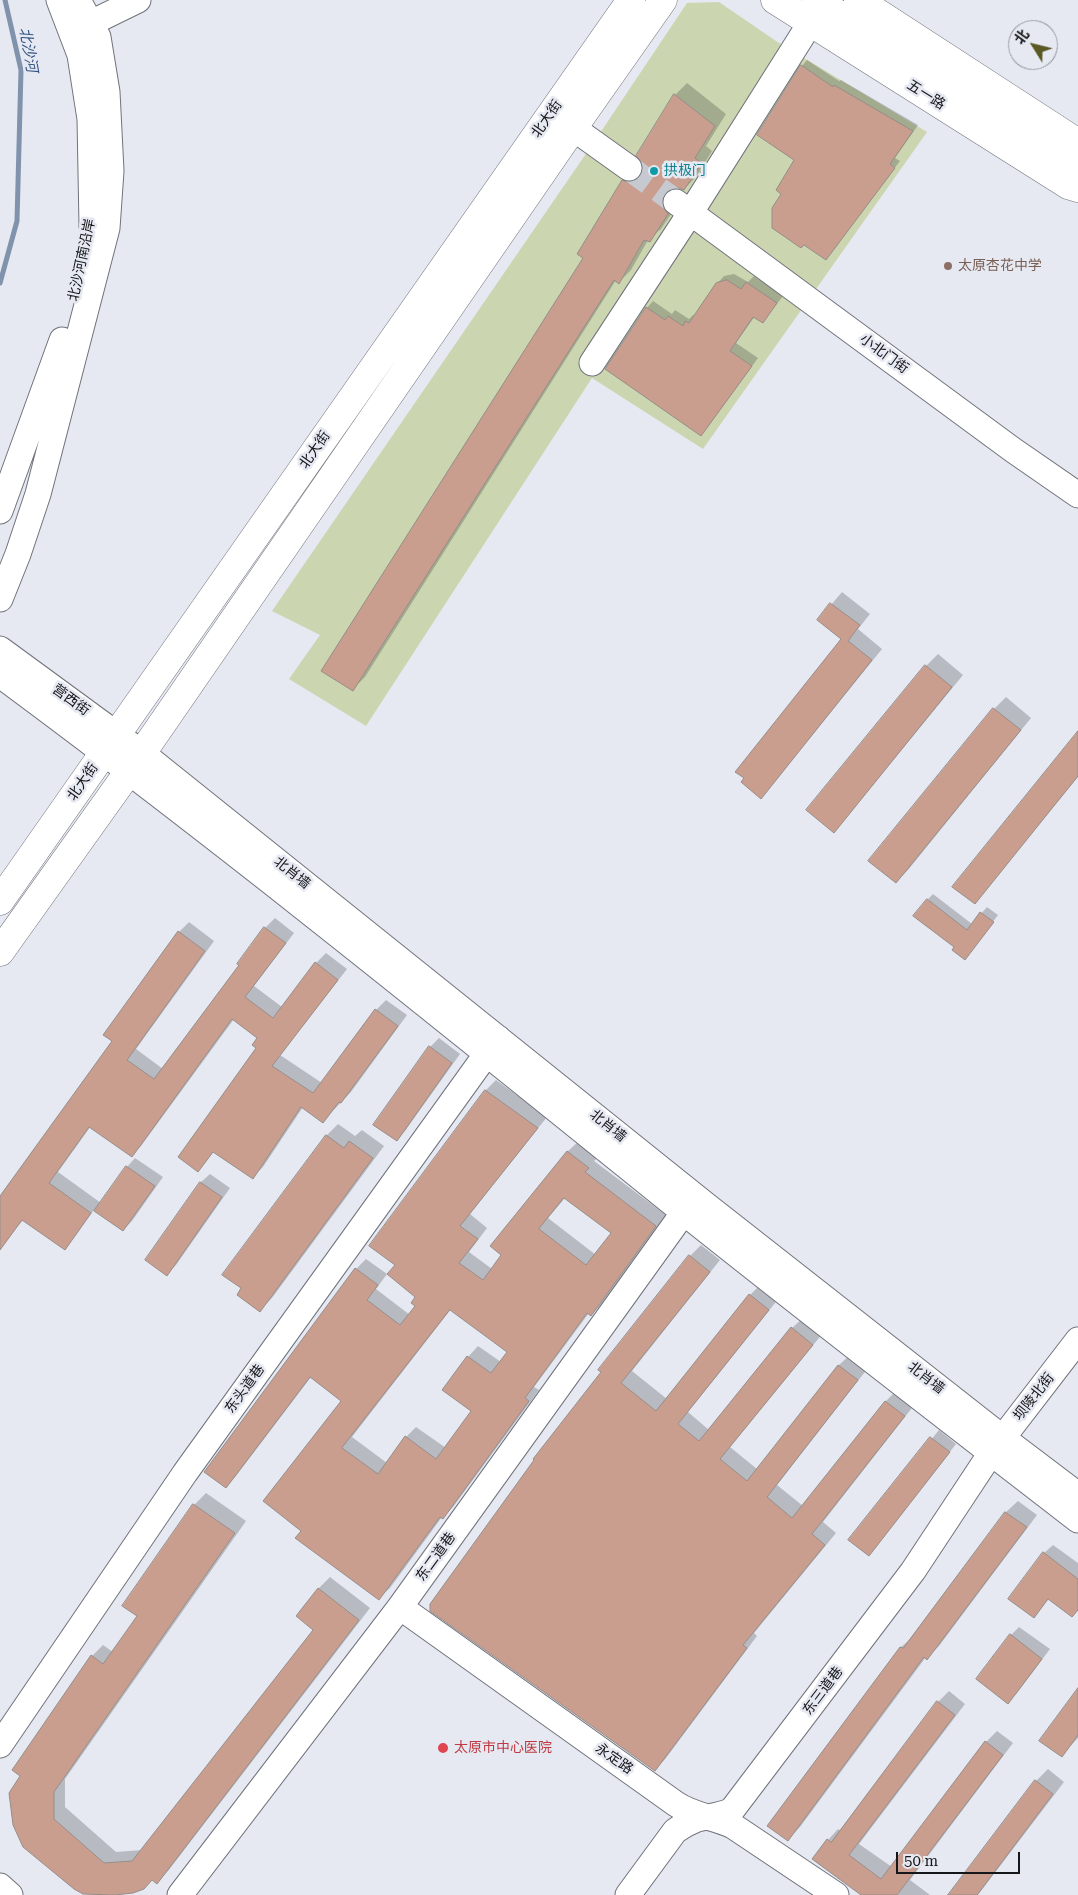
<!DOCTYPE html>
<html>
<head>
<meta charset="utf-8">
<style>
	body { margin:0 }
	#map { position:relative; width:1078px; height:1895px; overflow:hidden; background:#e6e9f2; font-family:"Roboto Serif","Noto Sans SC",serif }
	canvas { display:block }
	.north { position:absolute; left:1008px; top:20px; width:50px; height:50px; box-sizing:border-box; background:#e6e9f2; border:1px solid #92959b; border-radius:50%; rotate:306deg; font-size:14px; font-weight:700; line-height:20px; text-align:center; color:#151619 }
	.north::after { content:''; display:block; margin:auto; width:18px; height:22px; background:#5a5925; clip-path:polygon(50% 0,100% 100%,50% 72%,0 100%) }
	.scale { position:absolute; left:896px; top:1852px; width:124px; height:22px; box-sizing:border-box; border:2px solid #151619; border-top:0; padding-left:6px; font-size:15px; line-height:18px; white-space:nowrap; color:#151619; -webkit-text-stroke:4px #e6e9f2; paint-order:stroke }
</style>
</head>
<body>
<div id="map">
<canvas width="1078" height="1895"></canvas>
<div class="north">北</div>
<div class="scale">50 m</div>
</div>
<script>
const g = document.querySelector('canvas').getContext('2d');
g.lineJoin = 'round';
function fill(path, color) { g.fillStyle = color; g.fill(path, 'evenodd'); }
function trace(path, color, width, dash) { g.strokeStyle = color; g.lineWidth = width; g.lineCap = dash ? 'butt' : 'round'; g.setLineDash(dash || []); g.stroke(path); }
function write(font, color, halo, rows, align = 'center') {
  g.font = font + ' "Roboto Serif","Noto Sans SC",serif'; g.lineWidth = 5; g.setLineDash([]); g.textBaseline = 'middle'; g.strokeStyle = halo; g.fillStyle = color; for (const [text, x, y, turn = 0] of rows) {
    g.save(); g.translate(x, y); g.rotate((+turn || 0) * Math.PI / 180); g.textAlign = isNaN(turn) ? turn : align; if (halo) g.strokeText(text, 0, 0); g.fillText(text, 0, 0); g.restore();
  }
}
const green = new Path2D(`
	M719 2 776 41 927 132 703 449 592 378 366 726 289 679 320 635 272 611 594 142 687 3Z`);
const shadow = new Path2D(`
	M807 60 839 81 841 80 918 125 895 158 900 161 826 259 783 193 796 160 802 66Z
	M687 83 726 114 706 146 712 151 696 177 684 189 673 187 674 195 679 202 661 229 648 240 631 270 619 282 616 280 365 677 353 689 585 258 623 181 634 169 645 170 675 95Z
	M734 274 748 282 754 276 783 296 763 322 755 316 736 343 758 358 707 428 700 434 647 308 653 301 672 314 675 310 689 319 693 315 695 316 717 284 724 276Z
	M842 592 870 614 858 629 882 649 771 786 843 639 819 619Z
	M938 654 963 675 845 819 834 831 808 810 926 666Z
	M1006 697 1031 718 908 870 896 882 994 709Z
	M1078 733V777L974 903Z
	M933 894 972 924 987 907 998 915 970 952 955 947 928 899Z
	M275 918 294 933 254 986 282 1007 316 963 326 953 347 969 280 1055 322 1083 376 1010 386 1000 407 1015 351 1092 323 1121 303 1107 263 1167 253 1177 214 1151 198 1170 258 1048 259 1038 234 1019 141 1146 131 1156 91 1126 58 1172 101 1203 127 1167 135 1158 163 1177 132 1221 123 1230 94 1210 74 1238 64 1248 24 1219 4 1242 0 1239V1198L114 1041 179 932 189 922 214 941 136 1049 163 1069 240 965 265 928Z
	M439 1038 460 1054 405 1131 397 1140 430 1047Z
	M496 1080 547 1117 470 1214 487 1228 469 1252 492 1269 502 1255 492 1246 568 1151 579 1141 598 1157 594 1161 666 1215 602 1304 591 1315 589 1313 534 1387 539 1390 453 1507 442 1517 390 1588 379 1598 303 1531 343 1401 311 1377 236 1476 226 1487 356 1269 366 1259 387 1274 376 1289 410 1315 417 1306V1297L396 1265 370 1246 486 1090ZM565 1198 612 1233 596 1255 548 1218ZM451 1309 509 1351 501 1362 478 1346 468 1357 444 1390 473 1411 446 1448 416 1427 406 1437 387 1463 352 1437Z
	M338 1124 355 1136 362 1130 384 1146 272 1298 260 1310 243 1288 224 1275 327 1135Z
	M210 1174 230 1188 176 1265 167 1274 147 1260 201 1182Z
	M701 1245 720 1260 632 1371 667 1399 750 1295 761 1284 779 1298 688 1412 709 1430 792 1328 804 1317 823 1333 730 1447 757 1469 839 1365 851 1354 868 1368 777 1485 803 1506 886 1401 897 1390 915 1404 823 1522 836 1533 754 1633 757 1636 666 1758 655 1770 431 1610 690 1256Z
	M939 1430 956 1444 869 1555 850 1540Z
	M206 1493 246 1521 65 1779V1807L116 1852 142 1850 314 1629 318 1589 330 1577 370 1608 168 1871 157 1882 152 1879 133 1892 94 1895 75 1888 24 1846 92 1656 103 1645 113 1652 138 1616 124 1606 194 1505Z
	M1018 1501 1037 1515 939 1646 927 1658 926 1657 800 1827 788 1839 769 1825 901 1647 914 1636 1006 1512Z
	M1053 1545 1078 1563V1610L1049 1598 1034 1617 1044 1553Z
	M1019 1627 1050 1649 1017 1693 1008 1702 1011 1635Z
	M949 1691 965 1704 859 1844 892 1867 986 1742 997 1731 1013 1743 910 1880 930 1895H863L828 1840 838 1829 841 1831 938 1702Z
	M1078 1691V1738L1061 1756Z
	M1048 1769 1064 1782 978 1895H949L1036 1781Z`);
const stream = new Path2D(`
	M0 283 17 221 21 70 5 0`);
const building = new Path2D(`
	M801 65 833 87 834 85 913 131 890 164 895 168 826 260 804 245 801 248 772 228V208L781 194 776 190 794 160 757 135Z
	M674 94 715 126 695 158 702 163 684 190 678 188 671 189 664 194 662 200 663 207 668 214 650 242 644 240 619 284 614 280 353 691 321 671 583 258 577 254 622 180 628 182 634 181 641 176 643 170 642 163 636 156Z
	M727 280 741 289 746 282 777 303 763 323 753 317 730 351 752 366 701 436 605 369 646 307 665 320 668 316 683 326 685 321 689 323 716 283Z
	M830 603 860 625 848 641 872 660 761 799 741 782 744 778 735 772 841 639 817 620Z
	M925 665 952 687 834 833 806 810Z
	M993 708 1021 730 896 883 868 861Z
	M1078 731V776L975 904 952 887Z
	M927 899 967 930 980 912 994 922 965 960 952 950 954 947 913 916Z
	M264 927 286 943 245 997 273 1018 315 962 338 980 272 1066 313 1093 375 1009 398 1026 341 1103 339 1102 323 1123 301 1107 253 1179 213 1152 198 1172 178 1157 256 1048 252 1045 257 1038 232 1019 132 1157 89 1127 49 1183 91 1213 65 1250 22 1220 0 1250V1196L112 1041 103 1035 178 931 205 951 127 1060 154 1079 239 965 237 964Z
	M429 1046 452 1063 397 1141 373 1125Z
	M485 1090 538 1128 460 1226 478 1239 459 1263 483 1280 501 1255 490 1246 567 1151 589 1168 585 1172 656 1226 591 1316 587 1313 525 1398 529 1401 443 1519 440 1517 379 1600 295 1538 301 1531 263 1501 341 1401 310 1377 226 1488 204 1472 355 1268 378 1285 367 1300 400 1325 415 1306 411 1303 415 1297 387 1274 395 1265 369 1246ZM564 1198 611 1233 586 1265 539 1229ZM450 1310 507 1352 491 1373 467 1356 442 1390 471 1411 436 1459 405 1436 378 1474 342 1448Z
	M326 1135 344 1148 349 1141 373 1158 260 1312 237 1295 241 1288 222 1275Z
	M126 1166 155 1186 123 1231 94 1211Z
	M200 1182 222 1197 167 1276 145 1260Z
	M689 1255 710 1272 621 1383 656 1411 749 1294 769 1310 678 1424 699 1441 791 1327 813 1345 720 1459 747 1481 838 1365 858 1380 767 1497 792 1518 885 1401 905 1416 812 1534 825 1545 743 1645 747 1648 655 1771 430 1611V1604L534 1460 533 1459 601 1372 598 1370Z
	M930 1437 950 1452 869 1556 848 1540Z
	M193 1504 235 1533 54 1792V1819L104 1863 132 1861 313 1630 296 1616 318 1588 359 1620 157 1884 152 1880 144 1889 133 1893 115 1895 83 1894 74 1889 23 1847 13 1825 9 1793 20 1776 12 1770 91 1655 103 1664 137 1616 122 1606Z
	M1005 1512 1027 1527 927 1660 924 1657 788 1841 767 1826 900 1647 903 1648Z
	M1043 1552 1078 1579V1610L1072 1617 1048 1599 1034 1618 1008 1599Z
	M1010 1634 1042 1659 1008 1704 976 1679Z
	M1078 1688V1735L1062 1757 1039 1741Z
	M937 1701 955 1715 849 1855 881 1879 985 1741 1003 1755 897 1895H861L812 1859 827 1839 831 1842Z
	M1035 1780 1053 1794 977 1895H948Z`);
const minorTunnel = new Path2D(`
	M629 168 676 202`);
const minor = new Path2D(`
	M59 0 80 55 90 119 92 226
	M91 23 138 0
	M573 128 629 168
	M676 202 1013 450 1078 495
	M592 363 691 212 811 22
	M0 511 62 340
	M0 599 18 554 38 494 107 228 111 171 107 92 98 37 78 0
	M0 649 142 753 706 1205 1003 1438 1078 1495
	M0 675C234 848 460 1032 687 1215 816 1318 947 1419 1078 1520
	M400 1607 676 1804C694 1816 714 1817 733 1826L836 1895
	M0 1745 185 1473 498 1038
	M0 1886 10 1895
	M180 1895 400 1607 684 1212
	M628 1895 675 1831C682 1826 689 1822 697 1819 709 1816 721 1816 732 1810L913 1571 991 1453 1078 1340`);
const major = new Path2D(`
	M775 0 1068 185 1078 188
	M816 0 1078 166
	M858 0 1078 143
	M0 901 631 0
	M0 952 142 753 573 128 663 0`);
const markers = [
	[654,171,5,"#0f9aa8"],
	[948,266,5,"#8d6e63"],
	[443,1748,6,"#e0444e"]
];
const streetNames = [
	["五一路",926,95,32],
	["北大街",547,119,-55],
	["北沙河南沿岸",82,260,-78],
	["小北门街",884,354,36],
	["北大街",315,450,-55],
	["营西街",71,700,36],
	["北大街",83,782,-55],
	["北肖墙",292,873,39],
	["北肖墙",608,1126,39],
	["北肖墙",926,1378,38],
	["东头道巷",245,1389,-54],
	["坝陵北街",1034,1397,-52],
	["东二道巷",436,1557,-54],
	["东三道巷",823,1691,-53],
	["永定路",614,1759,35]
];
const cultureNames = [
	["拱极门",664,171]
];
const educationNames = [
	["太原杏花中学",958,266]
];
const healthNames = [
	["太原市中心医院",454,1748]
];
const waterNames = [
	["北沙河",28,50,80]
];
fill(green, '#cbd6b1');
fill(shadow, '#0003');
trace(stream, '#8092ac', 5);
fill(building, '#ca9e8e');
trace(building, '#968d89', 1);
trace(minorTunnel, '#c7c9d1', 25, [25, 12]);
trace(minor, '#70737b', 27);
trace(major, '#70737b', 29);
trace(minor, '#fff', 25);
trace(major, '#fff', 28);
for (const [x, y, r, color] of markers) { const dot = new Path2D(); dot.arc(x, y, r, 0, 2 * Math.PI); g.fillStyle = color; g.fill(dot); trace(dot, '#e6e9f2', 2); }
write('14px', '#151619', '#e6e9f2', streetNames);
write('14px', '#0d838f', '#e6e9f2', cultureNames, 'left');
write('14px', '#785e54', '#e6e9f2', educationNames, 'left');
write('14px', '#be3a42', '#e6e9f2', healthNames, 'left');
write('italic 15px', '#335583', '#e6e9f2', waterNames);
</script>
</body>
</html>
